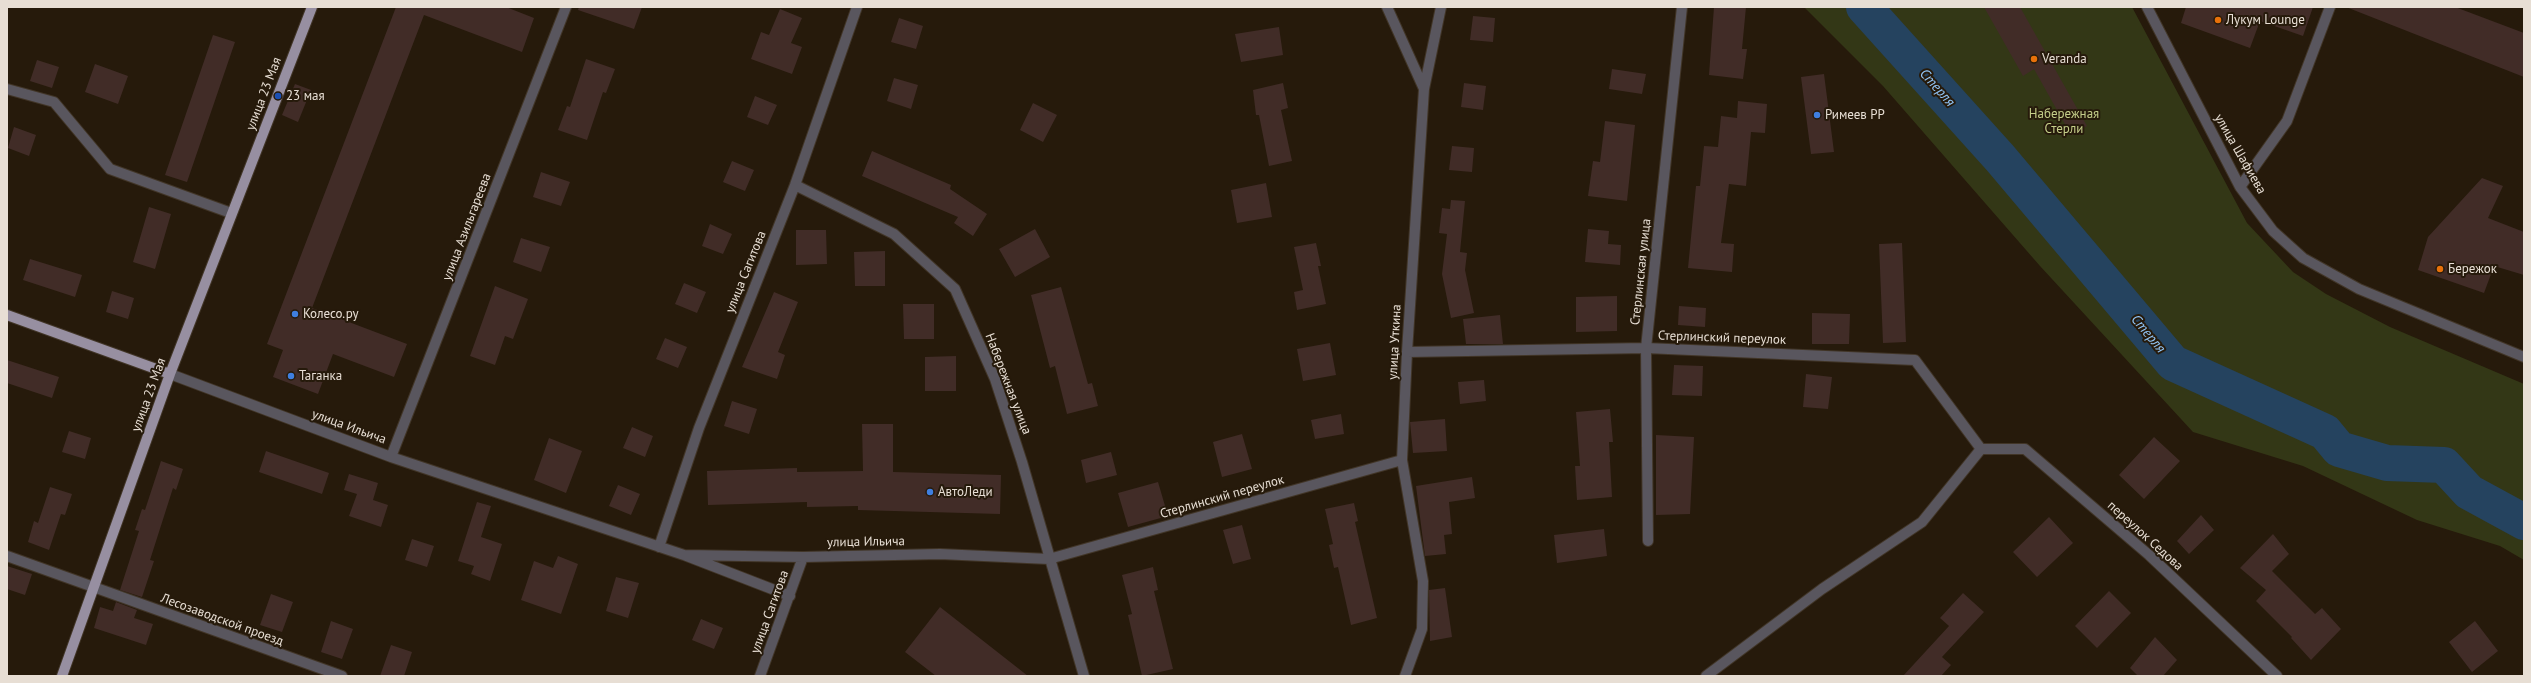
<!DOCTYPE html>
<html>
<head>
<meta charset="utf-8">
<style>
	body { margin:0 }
	#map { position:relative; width:2531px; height:683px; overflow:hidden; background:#261a0b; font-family:"PT Sans",sans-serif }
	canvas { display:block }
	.frame { position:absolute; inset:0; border:8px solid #e7ded4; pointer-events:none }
</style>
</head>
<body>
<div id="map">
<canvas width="2531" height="683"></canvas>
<div class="frame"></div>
</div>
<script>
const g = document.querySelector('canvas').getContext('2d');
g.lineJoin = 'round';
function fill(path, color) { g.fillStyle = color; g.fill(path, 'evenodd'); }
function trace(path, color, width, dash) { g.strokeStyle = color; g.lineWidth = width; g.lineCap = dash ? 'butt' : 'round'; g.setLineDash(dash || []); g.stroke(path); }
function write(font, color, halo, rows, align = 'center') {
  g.font = font + ' "PT Sans",sans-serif'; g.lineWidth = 4; g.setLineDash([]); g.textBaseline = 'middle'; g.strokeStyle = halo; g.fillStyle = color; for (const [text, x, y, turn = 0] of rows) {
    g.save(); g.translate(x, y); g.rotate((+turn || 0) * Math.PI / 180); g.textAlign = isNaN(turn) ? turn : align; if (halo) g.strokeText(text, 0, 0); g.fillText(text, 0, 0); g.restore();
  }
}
const green = new Path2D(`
	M1804 7H2132L2247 223 2293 272 2326 294 2390 327 2524 384V560L2500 546 2417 520 2303 466 2193 432 2040 266 1883 86Z`);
const river = new Path2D(`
	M1864 7 2000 158 2173 363 2325 432 2339 449 2387 463 2444 465 2469 492 2524 522`);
const building = new Path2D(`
	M396 7H506L534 18 522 52 424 15 312 308 407 344 394 377 333 354 318 394 273 377 283 350 267 344Z
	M579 7H642L634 29 578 10Z
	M1714 7H1746L1742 49H1747L1743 79 1709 75Z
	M1984 7H2020L2087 126 2071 135 2034 69 2023 76Z
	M2186 7H2313L2303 36 2260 21 2250 48 2181 23Z
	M2346 7H2455L2524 33V77Z
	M780 9 802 18 791 43 802 47 792 74 751 59 761 32 769 35Z
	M1473 16 1495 18 1493 42 1470 40Z
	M899 18 923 26 916 49 891 42Z
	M1279 27 1283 55 1241 62 1235 34Z
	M213 35 235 42 187 182 165 175Z
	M586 59 615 69 606 93 603 92 587 140 558 130 567 106 570 107Z
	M37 60 59 67 52 88 30 81Z
	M95 64 128 76 118 104 85 92Z
	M1612 69 1646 74 1642 94 1609 89Z
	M1824 74 1834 152 1811 154 1801 77Z
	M894 78 918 85 911 109 887 101Z
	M1283 83 1288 108 1281 110 1292 161 1269 166 1259 115H1256L1253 90Z
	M1464 83 1486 86 1483 110 1461 107Z
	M295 84 311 90 298 122 282 115Z
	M755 96 777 105 768 125 747 117Z
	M1738 101 1767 104 1765 133 1751 132 1746 186 1729 184 1721 243 1734 244 1732 272 1688 268 1696 186H1700L1704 146 1718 147 1721 116 1737 118Z
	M1033 103 1057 115 1043 142 1020 130Z
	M1605 121 1635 125 1627 201 1588 196 1593 161 1600 162Z
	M14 127 36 135 29 156 8 148Z
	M1452 146 1474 148 1472 172 1449 170Z
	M872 151 951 185 950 189 987 214 973 236 954 223 958 217 862 176Z
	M732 161 754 170 745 191 723 182Z
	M541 172 570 182 561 206 533 197Z
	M2482 178 2503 186 2488 218 2524 232V275L2494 266 2484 293 2418 270 2428 237Z
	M1266 183 1272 217 1237 223 1231 190Z
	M1451 200 1465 201 1460 252 1467 253 1465 270 1474 313 1451 318 1442 274 1447 234 1439 233 1442 208 1450 209Z
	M149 207 171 214 155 269 133 262Z
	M710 224 732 234 723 254 702 246Z
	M1035 229 1050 257 1015 277 999 249Z
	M1588 229 1609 231 1608 244 1621 245 1620 265 1585 262Z
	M796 230H826L827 264 796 265Z
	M521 238 550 247 541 272 513 262Z
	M1316 243 1321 266H1318L1326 304 1297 310 1294 292 1303 290 1294 247Z
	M1902 243 1906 342 1883 343 1879 244Z
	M885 251V286H855L854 252Z
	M30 259 82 275 75 297 23 280Z
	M684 283 706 292 697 313 675 304Z
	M495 286 528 299 513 339 505 336 495 365 470 356Z
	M1061 287 1088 384 1092 383 1098 406 1067 414 1055 366 1050 368 1031 295Z
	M112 291 134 298 128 319 106 312Z
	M774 292 798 302 778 352 785 355 777 379 742 367Z
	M1617 296V331L1576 332V297Z
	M903 304H934V339H904Z
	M1679 306 1706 308 1705 327 1678 325Z
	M1812 313 1850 314 1849 344H1812Z
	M1500 315 1503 344H1466L1463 319Z
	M665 338 687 347 678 368 656 359Z
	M1330 343 1336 375 1303 381 1297 349Z
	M956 356V391H925V357Z
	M7 360 59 377 52 398 7 383Z
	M1674 365 1703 366 1702 396 1672 395Z
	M1806 374 1832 377 1828 409 1803 407Z
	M1484 380 1486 401 1460 404 1458 382Z
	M732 401 757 409 749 434 724 426Z
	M1610 409 1613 442H1609L1612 497 1577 500 1575 466H1580L1576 412Z
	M1341 414 1344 434 1315 439 1311 420Z
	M1445 419 1447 451 1413 453 1410 422Z
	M862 424H893V472L1001 475 1000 514 858 510V506L807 507V502L708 505 707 471 797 468V472L863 471Z
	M632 427 653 436 645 457 623 448Z
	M69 431 91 438 85 459 62 452Z
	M1242 434 1252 469 1222 477 1213 442Z
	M1656 435 1694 437 1690 514 1656 515Z
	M2154 437 2180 461 2144 499 2119 475Z
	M549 438 582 451 566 493 534 480Z
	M266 451 329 473 322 494 259 472Z
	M1111 452 1117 475 1086 483 1081 460Z
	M161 461 183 469 176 490 173 488 150 560 154 561 142 597 120 590 139 531 135 530 142 509 145 510Z
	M349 474 378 483 373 500 388 505 381 527 349 516 357 494 344 490Z
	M1472 477 1475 498 1449 502 1452 534 1444 535 1446 554 1425 556 1416 486Z
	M1158 482 1168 516 1128 527 1118 493Z
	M618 485 640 494 631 515 609 506Z
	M50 487 72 494 65 515 61 514 49 550 28 542 34 521 38 523Z
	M477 502 491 506 481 537 502 544 490 581 471 574 474 566 458 561Z
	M1354 503 1358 521 1355 522 1377 618 1351 625 1338 567 1334 568 1329 545 1333 544 1325 509Z
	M2201 515 2214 530 2189 554 2177 541Z
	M2049 517 2073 543 2037 577 2013 552Z
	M1242 525 1251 559 1233 564 1223 530Z
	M1604 529 1607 556 1557 563 1554 535Z
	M2273 534 2289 554 2272 571 2315 614 2322 608 2341 629 2311 660 2291 638 2292 637 2256 601 2266 590 2240 568Z
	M412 539 434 546 427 567 405 560Z
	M558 556 578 564 561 614 521 600 534 561 553 568Z
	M7 566 32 574 25 595 7 589Z
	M1153 567 1158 590 1154 591 1173 669 1142 676 1128 615 1132 614 1122 575Z
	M616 577 639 583 628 618 606 611Z
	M1445 588 1452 637 1430 641 1429 590Z
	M2109 591 2131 613 2097 648 2075 626Z
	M1963 593 1984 612 1942 657 1951 665 1941 676H1903L1949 626 1940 618Z
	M271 594 293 602 282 632 260 625Z
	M116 602 137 610 134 618 153 624 146 645 94 628 100 607 113 611Z
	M940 607 1028 676H936L905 652Z
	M701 619 723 628 714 649 692 640Z
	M331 621 353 629 342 659 321 652Z
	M2475 621 2498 651 2472 672 2449 642Z
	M2155 637 2177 660 2163 676H2138L2130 668Z
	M391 645 412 652 404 676H380Z`);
const minor = new Path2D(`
	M1387 7 1424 89
	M2147 7 2240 187 2273 231 2303 258 2359 289 2524 357
	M7 89 54 102 110 169 231 213
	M795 185 894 234 955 289 995 379 1022 462 1084 676
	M2240 187 2287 121 2330 7
	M1407 352 1646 348 1915 360 1981 449
	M170 374 391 457 684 555 790 596
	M1981 449H2025L2149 555 2277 676
	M391 457 566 7
	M1648 541 1646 348 1682 7
	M659 547 699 428 795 185 857 7
	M684 555 803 557 940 554 1049 559 1402 460
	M7 556 342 676
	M760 676 803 557
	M1405 676 1422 629 1423 581 1402 460 1407 352 1424 89 1441 7
	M1706 676 1822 589 1922 522 1981 449`);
const major = new Path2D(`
	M7 315 170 374
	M62 676 170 374 312 7`);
const markers = [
	[2218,20,4,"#e8710a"],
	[2034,59,4,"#e8710a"],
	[278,96,4,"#1a4fb4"],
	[1817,115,4,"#3f7fe0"],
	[2440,269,4,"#e8710a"],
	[295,314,4,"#3f7fe0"],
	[291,376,4,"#3f7fe0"],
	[930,492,4,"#3f7fe0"]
];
const poiNames = [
	["Лукум Lounge",2226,20],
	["Veranda",2042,59],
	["23 мая",286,96],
	["Римеев РР",1825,115],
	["Бережок",2448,269],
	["Колесо.ру",303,314],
	["Таганка",299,376],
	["АвтоЛеди",938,492]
];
const streetNames = [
	["улица 23 Мая",264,94,-69],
	["улица Шафиева",2240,154,60],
	["улица Азильгареева",467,227,-69],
	["улица Сагитова",746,272,-68],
	["Стерлинская улица",1641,272,-84],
	["Стерлинский переулок",1722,338,2],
	["улица Уткина",1395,342,-87],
	["Набережная улица",1008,384,69],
	["улица 23 Мая",149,395,-70],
	["улица Ильича",349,427,20],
	["Стерлинский переулок",1222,497,-16],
	["переулок Седова",2145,536,42],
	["улица Ильича",866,542,-1],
	["улица Сагитова",770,612,-70],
	["Лесозаводской проезд",222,620,20]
];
const parkNames = [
	["Набережная",2064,114],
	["Стерли",2064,129]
];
const waterNames = [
	["Стерля",1937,88,48],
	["Стерля",2148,334,50]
];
fill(green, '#333716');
trace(river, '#25435f', 36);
fill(building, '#412c27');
trace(minor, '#413527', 12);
trace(major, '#413527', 12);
trace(minor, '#59565e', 10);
trace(major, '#978fa1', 10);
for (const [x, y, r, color] of markers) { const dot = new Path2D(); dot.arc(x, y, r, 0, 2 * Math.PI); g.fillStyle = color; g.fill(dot); trace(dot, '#261a0b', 1.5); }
write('13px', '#e7ded4', '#261a0b', poiNames, 'left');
write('13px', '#e7ded4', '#261a0b', streetNames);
write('13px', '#c5ce8a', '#261a0b', parkNames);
write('italic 14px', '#92c6f8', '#261a0b', waterNames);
</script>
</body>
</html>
